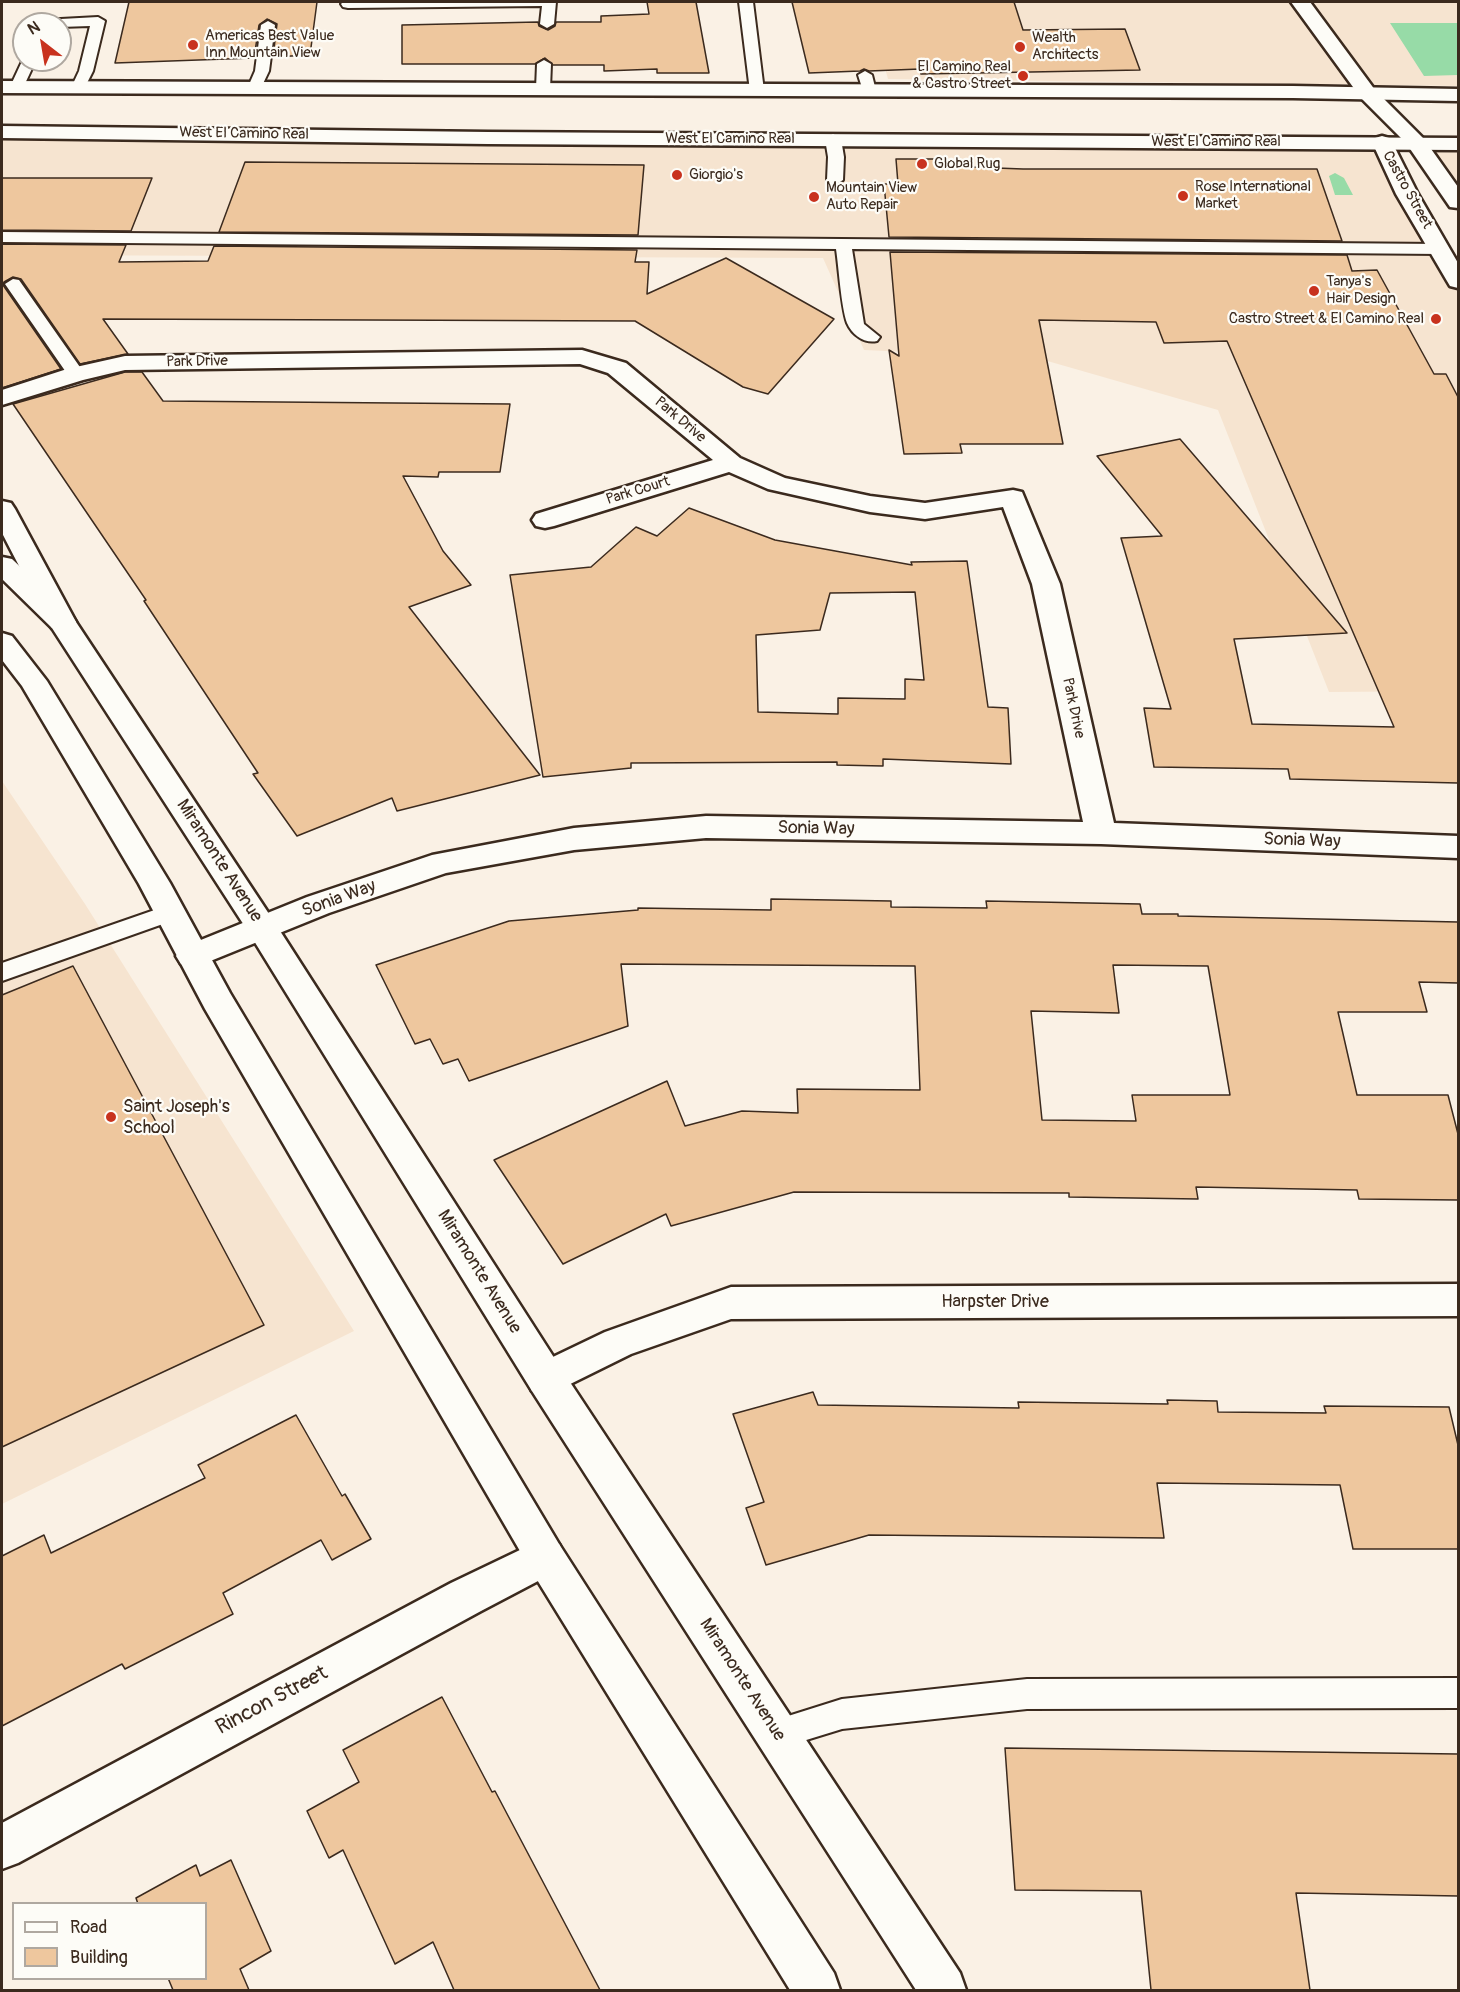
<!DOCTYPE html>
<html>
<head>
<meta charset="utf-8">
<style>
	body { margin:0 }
	#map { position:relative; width:1460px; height:1992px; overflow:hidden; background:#faf1e5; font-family:Pangolin,sans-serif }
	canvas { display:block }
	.frame { position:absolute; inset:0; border:3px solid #3b2a1e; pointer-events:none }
	.legend { position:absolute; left:12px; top:1902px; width:195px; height:78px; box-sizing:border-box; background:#fdfcf7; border:2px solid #afa8a0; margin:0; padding:8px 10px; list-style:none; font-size:18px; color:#3b2a1e }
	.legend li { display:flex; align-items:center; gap:12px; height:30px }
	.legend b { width:30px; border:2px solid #afa8a0 }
	.north { position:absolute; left:12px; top:12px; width:60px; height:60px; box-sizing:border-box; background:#fdfcf7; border:2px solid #afa8a0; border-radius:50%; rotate:329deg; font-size:16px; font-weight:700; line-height:24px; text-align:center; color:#3b2a1e }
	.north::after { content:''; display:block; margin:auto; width:21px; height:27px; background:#c8321e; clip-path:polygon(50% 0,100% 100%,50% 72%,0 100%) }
</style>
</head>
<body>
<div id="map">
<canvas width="1460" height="1992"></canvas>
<div class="frame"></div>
<ul class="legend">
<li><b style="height:8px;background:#fdfcf7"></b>Road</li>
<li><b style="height:16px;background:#eec79e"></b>Building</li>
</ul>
<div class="north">N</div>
</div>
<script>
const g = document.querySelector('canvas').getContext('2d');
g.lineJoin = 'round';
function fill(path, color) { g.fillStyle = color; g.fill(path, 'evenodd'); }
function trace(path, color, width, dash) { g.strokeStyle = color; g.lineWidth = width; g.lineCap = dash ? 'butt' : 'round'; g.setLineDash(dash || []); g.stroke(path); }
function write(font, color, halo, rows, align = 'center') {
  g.font = font + ' Pangolin,sans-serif'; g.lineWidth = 4.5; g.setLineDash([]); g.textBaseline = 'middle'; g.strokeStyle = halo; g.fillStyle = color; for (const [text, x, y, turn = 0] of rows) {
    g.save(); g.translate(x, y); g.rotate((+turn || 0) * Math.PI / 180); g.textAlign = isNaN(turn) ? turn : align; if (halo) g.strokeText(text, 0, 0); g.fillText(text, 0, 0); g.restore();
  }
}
const built = new Path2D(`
	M867 2H1458V86L888 79Z
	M2 135 1382 142 1458 281V691L1329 692 1218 410 1037 358 864 350 823 258 2 255Z
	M1417 143 1458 144V202L1440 176Z
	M2 781 85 904 354 1331 2 1504Z`);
const green = new Path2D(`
	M1390 23H1458V75L1424 76Z
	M1335 173 1344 178 1353 195H1335L1329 176Z`);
const building = new Path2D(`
	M129 2H317L310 55 273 57 277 24 267 19 259 25 254 58 115 63Z
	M647 2H696L709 73H657V69L604 71V65H553L545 58 535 64H402V25L538 22 539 26 548 30 555 26 556 22H601V16L649 14Z
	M792 2H1014L1023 30 1125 29 1140 70 921 74 920 69 869 71 864 69 860 71 809 73Z
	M896 159H943L944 166 1023 169H1317L1342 241 889 237 884 184H898Z
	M245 162 644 165 638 235 219 232Z
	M2 178H152L131 231 2 230Z
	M2 244 126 245 119 262 208 261 214 246 637 250 635 262H649L647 294 726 258 834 319 768 394 743 387 635 321 103 319 128 354 80 364 21 279 13 277 4 282 3 285 61 369 2 388Z
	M890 252 1347 255 1352 271 1377 270 1434 374H1446L1458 397V783L1290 779 1288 769 1154 767 1144 708 1171 709 1121 538 1162 536 1097 456 1180 439 1347 633 1234 639 1252 724 1394 727 1227 341 1164 343 1156 322 1039 320 1063 444H960L962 453 904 454 889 350 899 356Z
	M125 372H142L163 401 510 404 500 472H439L438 477 403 476 443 551 471 585 409 607 540 775 397 811 392 798 297 836 253 774 258 773 144 601 146 600 13 404Z
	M689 508 775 540 912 565 911 562 967 561 988 707 1008 708 1011 764 883 759V766L837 765V762L631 763V768L543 777 510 575 591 567 636 527 657 536ZM915 592 924 680 905 679V699L838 698V714L758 712 756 635 820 630 830 593Z
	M771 899 891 901V907L987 908 986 901 1140 904 1142 914H1178V916L1458 922V983L1419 982 1427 1012H1338L1357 1095H1448L1458 1134V1200L1359 1199 1357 1190 1196 1187 1198 1199 1069 1197V1193L794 1192 671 1226 666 1214 563 1264 494 1160 667 1081 685 1126 742 1111 798 1113 797 1089 920 1090 915 966 621 964 628 1026 469 1081 458 1059 443 1064 430 1039 415 1044 376 965 509 921 638 910V908L771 910ZM1113 965 1208 966 1230 1095H1132L1136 1121 1042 1120 1031 1011 1119 1013Z
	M73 966 264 1325 2 1447V995Z
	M813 1392 818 1405 1019 1408 1018 1402 1168 1404 1167 1400 1217 1401 1218 1412 1326 1413 1324 1406 1449 1407 1458 1445V1549H1353L1340 1485 1157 1483 1164 1538 869 1535 766 1565 746 1508 764 1502 733 1414Z
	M296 1415 342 1496 345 1494 371 1539 332 1560 321 1540 223 1593 233 1614 125 1669 122 1664 2 1726V1556L44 1535 51 1553 205 1478 198 1465Z
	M442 1697 492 1792 495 1791 600 1990H454L433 1942 395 1964 343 1850 329 1858 307 1811 359 1782 343 1750Z
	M1005 1748 1458 1754V1896L1296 1893 1310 1990H1151L1141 1891 1015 1890Z
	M231 1860 271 1951 240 1969 249 1990H173L168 1978H206V1904H138L136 1898 196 1865 200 1876Z`);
const service = new Path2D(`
	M343 2H556L554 24 547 28 540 24 542 6 348 8 343 7 341 4Z
	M739 2H753L764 91 757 95 750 91Z
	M98 17 105 21 93 71 83 91H73L71 88 79 71 90 26 60 27V24H35L42 20Z
	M268 21 275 25 269 71 260 90 255 91 248 87 255 71 261 25Z
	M24 57V60H36L22 90H12L10 87Z
	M544 60 551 64 550 89 543 93 536 89 537 64Z
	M865 71 872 75 876 91 874 94H864L858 75Z
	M833 134 841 139 844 157 843 180 835 185 827 180 828 157 825 139Z
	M2 232 1441 244 1449 249 1441 254 852 249 864 324 880 337 877 341C865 344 852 335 847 323 841 306 839 269 836 249L2 242Z
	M13 279 19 280 82 370 85 374 82 378H70L5 284Z
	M169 905 177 907 181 913 177 919 2 981V963Z
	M1458 1678V1708L1027 1709 842 1729 777 1749 766 1745 761 1734 766 1723 842 1699 1027 1679Z`);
const minor = new Path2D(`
	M582 350 626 363 740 458 785 478 870 496 925 503 1013 490 1022 492 1060 584 1114 823 1458 836V858L1101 844 706 838 574 850 446 873 329 913 203 964 192 968 181 964 176 956 181 948 307 897 432 855 574 828 706 816 1083 822 1032 584 1003 507 925 519 870 512 768 489 729 472 554 526 545 528 536 526 532 520 536 514 713 460 608 373 580 364 125 370 83 380 2 405V390L67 369 125 356Z
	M2 501 11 503 15 509 76 622 72 628 62 631 52 628 48 622 2 533Z
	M1458 1284V1316L731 1319 631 1354 546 1396 532 1391 527 1379 532 1367 605 1332 731 1287Z
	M545 1538 559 1544 565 1557 559 1570 481 1611 18 1863 2 1869V1823L451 1583Z`);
const tertiary = new Path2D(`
	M1382 136 1389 138 1392 142 1418 194 1458 263V288L1450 286 1447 281 1396 194 1372 142 1375 138Z
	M1417 137 1424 139 1458 187V208L1450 207 1406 143 1410 139Z`);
const secondary = new Path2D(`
	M1291 2H1310L1375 90 1428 143 1424 147 1417 149 1410 147 1361 98Z
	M2 557 12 559 72 616 273 920 560 1367 960 1973 966 1990H916L532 1391 251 936 52 628 2 579Z
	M2 633 12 636 47 681 170 883 230 993 559 1544 834 1973 840 1990H790L531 1570 205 1009 139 884 22 686 2 660Z`);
const primary = new Path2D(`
	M2 81 1293 86 1458 89V101L1293 98 2 93Z
	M2 126 488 132 1458 138V150L488 144 2 138Z`);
const markers = [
	[193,45,6,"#c8321e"],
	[1020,47,6,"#c8321e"],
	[1023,76,6,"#c8321e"],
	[922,164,6,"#c8321e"],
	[677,175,6,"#c8321e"],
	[1183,196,6,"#c8321e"],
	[814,197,6,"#c8321e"],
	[1314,291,6,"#c8321e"],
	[1436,319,6,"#c8321e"],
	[111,1117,6,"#c8321e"]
];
const farPoinames = [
	["Americas Best Value",205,36],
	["Inn Mountain View",205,53],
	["Wealth",1032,38],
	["Architects",1032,55],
	["El Camino Real",1011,67,"right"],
	["& Castro Street",1011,84,"right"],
	["Global Rug",934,164],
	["Giorgio's",689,175],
	["Rose International",1195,187],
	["Market",1195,204],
	["Mountain View",826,188],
	["Auto Repair",826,205],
	["Tanya's",1326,282],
	["Hair Design",1326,299],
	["Castro Street & El Camino Real",1424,319,"right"]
];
const farStreetnames = [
	["West El Camino Real",244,134,1],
	["West El Camino Real",730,139],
	["West El Camino Real",1216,142],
	["Castro Street",1407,190,61],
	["Park Drive",197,362,-1],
	["Park Drive",680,420,40],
	["Park Court",638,491,-17],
	["Park Drive",1073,708,78]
];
const streetNames = [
	["Sonia Way",816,829,1],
	["Sonia Way",1302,841,2],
	["Miramonte Avenue",219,861,57],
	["Sonia Way",339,899,-20],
	["Miramonte Avenue",479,1272,58],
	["Harpster Drive",995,1302],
	["Miramonte Avenue",742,1680,57]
];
const poiNames = [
	["Saint Joseph's",123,1107],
	["School",123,1128]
];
const nearStreetnames = [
	["Rincon Street",272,1701,-28]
];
fill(built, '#f6e4d0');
fill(green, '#97dba7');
fill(building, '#eec79e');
trace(building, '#3b2a1e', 1.5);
trace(service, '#3b2a1e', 4);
trace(minor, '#3b2a1e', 5);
trace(tertiary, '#3b2a1e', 5);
trace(secondary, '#3b2a1e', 5);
trace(primary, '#3b2a1e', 5);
fill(service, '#fdfcf7');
fill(minor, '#fdfcf7');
fill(tertiary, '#fdfcf7');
fill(secondary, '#fdfcf7');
fill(primary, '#fdfcf7');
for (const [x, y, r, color] of markers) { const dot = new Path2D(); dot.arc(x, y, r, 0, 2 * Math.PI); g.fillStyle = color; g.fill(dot); trace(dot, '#fdfcf7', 2); }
write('15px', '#3b2a1e', '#fdfcf7', farPoinames, 'left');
write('15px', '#3b2a1e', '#fdfcf7', farStreetnames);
write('18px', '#3b2a1e', '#fdfcf7', streetNames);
write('18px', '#3b2a1e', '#fdfcf7', poiNames, 'left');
write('21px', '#3b2a1e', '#fdfcf7', nearStreetnames);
</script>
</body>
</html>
